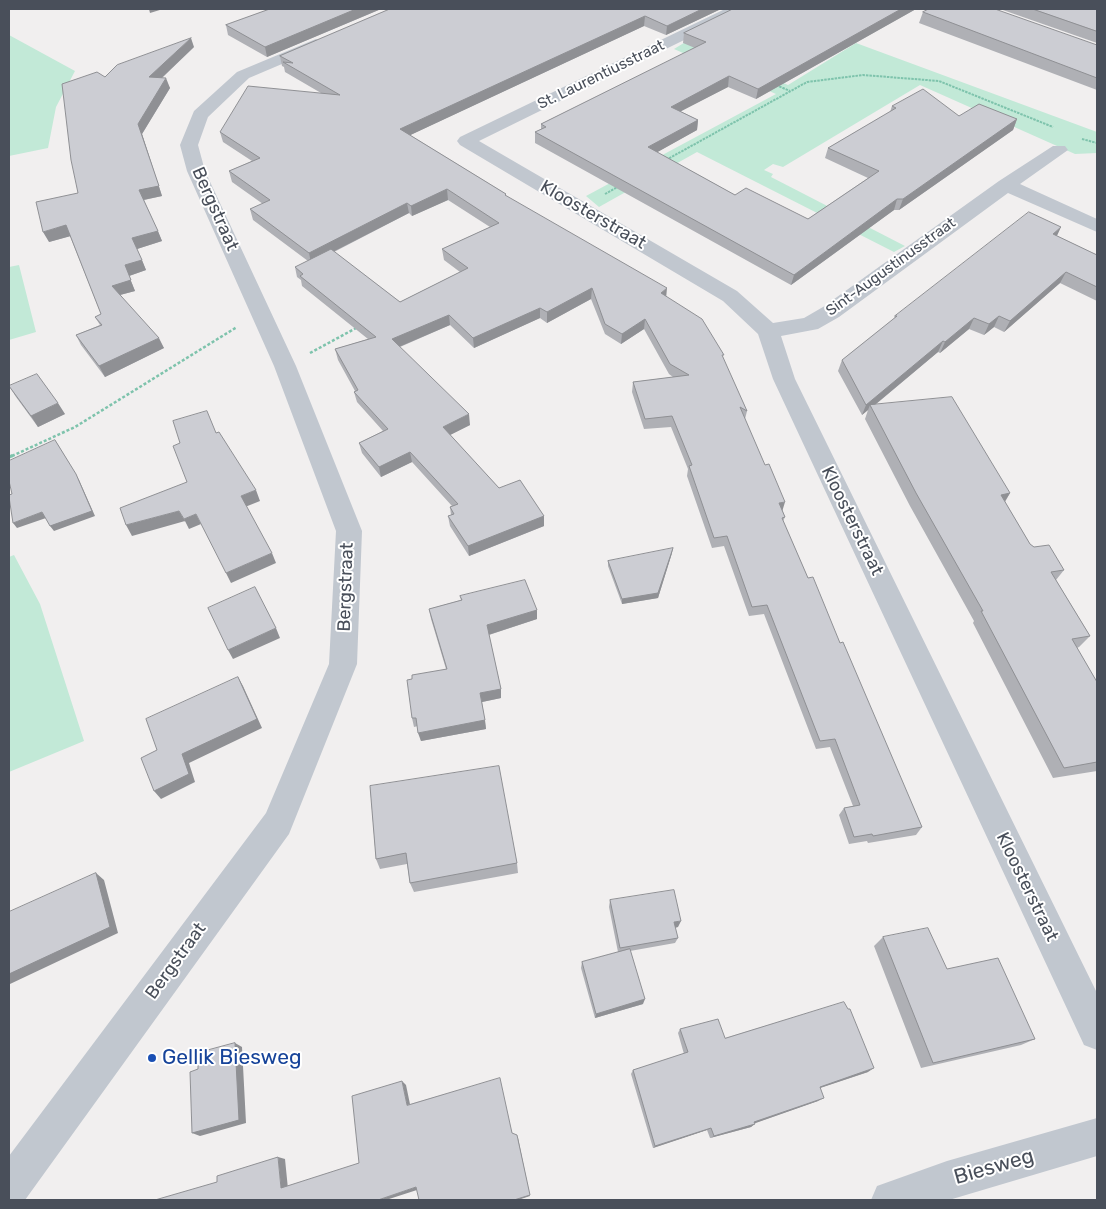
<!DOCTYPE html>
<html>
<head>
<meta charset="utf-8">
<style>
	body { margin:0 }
	#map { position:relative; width:1106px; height:1209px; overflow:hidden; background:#f1efef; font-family:Rubik,sans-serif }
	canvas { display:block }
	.frame { position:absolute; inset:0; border:10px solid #494f5a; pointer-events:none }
</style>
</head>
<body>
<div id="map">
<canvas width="1106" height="1209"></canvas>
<div class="frame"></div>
</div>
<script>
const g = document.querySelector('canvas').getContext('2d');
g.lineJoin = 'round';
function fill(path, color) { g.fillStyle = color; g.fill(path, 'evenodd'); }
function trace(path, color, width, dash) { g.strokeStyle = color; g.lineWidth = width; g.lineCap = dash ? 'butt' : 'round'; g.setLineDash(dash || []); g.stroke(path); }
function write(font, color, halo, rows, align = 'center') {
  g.font = font + ' Rubik,sans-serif'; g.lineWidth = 4; g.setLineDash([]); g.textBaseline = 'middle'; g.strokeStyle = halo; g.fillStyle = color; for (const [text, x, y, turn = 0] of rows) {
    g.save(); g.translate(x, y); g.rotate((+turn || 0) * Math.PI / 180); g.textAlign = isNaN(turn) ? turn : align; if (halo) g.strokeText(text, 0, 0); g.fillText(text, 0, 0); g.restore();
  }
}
const green = new Path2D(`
	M9 35 75 71 56 107 48 148 9 156Z
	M687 41 788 85 856 43 1097 132V153L1075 154 920 85 783 167 773 164 764 170 773 174 771 177 905 246 894 252 697 152 599 207 586 196 776 94 674 49Z
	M19 265 36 332 9 340V267Z
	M14 555 40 604 84 741 9 772V557Z`);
const pathFar2 = new Path2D(`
	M776 85 790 91
	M1082 139 1097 143
	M666 160 807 82 863 75 939 81 1053 127
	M605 194 619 186`);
const pathFar1 = new Path2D(`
	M310 353 358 327
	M12 456 75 427 237 327`);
const path = new Path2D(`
	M9 457 14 455`);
const minor = new Path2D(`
	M725 9H743L741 12 479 141 737 291 773 323 804 318 823 307 999 181 1053 146H1065L1068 150 1020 184 1097 219V232L1008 193 839 317 818 329 781 336 795 379 1097 993V1050L1084 1045 773 379 758 334 723 301 460 145 457 141 460 137Z
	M316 39 324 44 322 47 249 78 208 117 198 145 205 171 296 366 362 531 357 664 289 834 25 1200H9V1156L266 813 329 664 336 531 274 366 187 171 180 145 194 111 237 72Z
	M1097 1118V1156L949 1200H871L877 1186 947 1161Z`);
const wall = new Path2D(`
	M270 9H381L267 57 228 35 226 25Z
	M390 9H721L666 35 644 26 410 135 506 194V196L666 296 723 359 747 411 745 419 785 517 783 521 808 578 840 643 922 827 916 835 868 843 867 841 849 844 839 815 844 808 853 806 830 747 816 749 764 614 749 616 724 546 712 548 687 476 688 469 671 427 644 429 632 392 633 382 673 377 669 374 644 329 621 344 605 334 591 299 547 323 540 318 474 348 450 325 400 347 470 425 450 435 499 488 544 516V526L469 556 450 526 448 516 451 515 450 507 452 506 412 462 381 477 362 453 359 443 383 431 357 402 354 392 355 391 338 360 335 349 368 339 302 286 301 280 297 277 295 267 308 261 253 220 250 209 263 204 232 182 229 171 252 161 223 142 220 132 321 93 285 72 284 67 282 66 280 56ZM448 200 490 227 442 249 444 260 460 272 400 302 334 252 409 213 412 216Z
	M916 9 756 99 728 87 680 111 698 120 697 130 657 152 735 195 808 219 868 178 825 158 828 148 890 112 892 106 959 116 1017 119 1013 130 899 210H894L791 285 535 143V132L541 129V124L695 48 683 43 684 33Z
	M1000 9H1097V43Z
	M923 12 1097 45V90L919 23Z
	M194 47 162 78 170 88 142 134 162 196 144 200 162 241 137 249 146 270 129 276 135 291 120 295 164 348 105 377 81 345 76 335 100 325 95 317 101 314 70 236 49 242 78 193 105 77Z
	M1057 236 1097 255V301L1060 283 1004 332 994 327 984 335 969 329 940 353 938 352 875 405 1010 493 1005 502 1030 544 1064 570 1056 580 1090 636 1079 647 1077 648 1097 682V771L1053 778 973 623 974 621 910 506 865 419 868 410 862 415 838 371 842 360 894 319 895 316Z
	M9 386 65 414 38 427 16 397Z
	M672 553 658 598 622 604 608 566V561Z
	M460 596 537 610V619L489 635 501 689V698L482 702 486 729 421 741 418 726 414 727 412 718 446 669 431 619 429 609 461 600Z
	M370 786 517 863 518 873 414 892 410 883 407 864 380 869 376 859Z
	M610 900 678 927 675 928 678 938 675 943 630 951 643 1004 595 1018 581 968 582 962 618 952 609 907Z
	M883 937 947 969 1035 1039 1021 1045 921 1068 874 946Z
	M680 1029 725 1038 868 1072 820 1088 818 1101 755 1123 751 1127 710 1138 707 1130 653 1148 631 1074 633 1070 684 1054 678 1033Z`);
const shadedWall = new Path2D(`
	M149 9H163L150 13Z
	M356 9H381L267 57 265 47Z
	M702 9H721L666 35 667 26Z
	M901 9H916L756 99 758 89Z
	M645 16 644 26 402 139 400 129Z
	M191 38 194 47 152 87 149 77Z
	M729 76 728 87 670 117 671 107Z
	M166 78 170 88 142 134 162 196 143 200 139 190 138 124Z
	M1017 119 1013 130 899 210 903 199Z
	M698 120 697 130 647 158 648 147Z
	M447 189 448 200 412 216 411 206Z
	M897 199 894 210 791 285 794 275Z
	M407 203 409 213 311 263 309 253Z
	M66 225 71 236 49 242 43 232Z
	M1061 227 1056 238 1053 234Z
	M158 231 162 241 137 249 132 238Z
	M142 260 146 270 129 276 135 291 116 296 112 286 125 265Z
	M1066 272 1060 283 1004 332 1010 321Z
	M592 288 591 299 547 323V312Z
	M667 288 666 299 661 293Z
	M540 308V318L474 348 473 338Z
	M449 315 450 325 394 349 392 339Z
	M999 316 994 327 984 335 989 324Z
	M974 318 969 329 940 353 945 342Z
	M645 319 644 329 621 344 622 334Z
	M159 338 164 348 105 377 99 366Z
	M943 341 938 352 871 408 870 405 868 410 862 415 866 405Z
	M58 403 65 414 38 427 31 416Z
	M469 414 470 425 444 438 443 427Z
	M55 440 79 480 95 516 54 531 50 526Z
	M410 452 412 462 381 477 379 467Z
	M256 490 260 501 245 507 241 496Z
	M1010 493 1002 506 1001 495Z
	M785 502 782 512 779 503Z
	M179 511 185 521 132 536 126 525Z
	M42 512 46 518 17 528 13 523Z
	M196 514 201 524 189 529 184 519Z
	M544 516V526L469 556 468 546Z
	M673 548 672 553 658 598 622 604V599Z
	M272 553 276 563 231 583 226 573Z
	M537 610V619L488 635 487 625Z
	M276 628 280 638 233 659 228 650Z
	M238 677 243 686 262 728 189 763 195 782 161 799 154 791 182 754Z
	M501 689V698L482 702 480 693Z
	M485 720 486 729 421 741 418 733Z
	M96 873 104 880 118 933 10 984 9 983V974Z
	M681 921 678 927 672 928 674 922Z
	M645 999 643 1004 595 1018 596 1014Z
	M235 1043 242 1047 246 1123 200 1136 192 1133Z
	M874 1068 868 1072 814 1090 820 1087Z
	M402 1081 406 1085 411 1109 407 1105Z
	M824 1098 818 1101 750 1125 754 1122Z
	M755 1124 751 1127 710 1138 714 1136Z
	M711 1128 707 1130 653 1148 655 1146Z
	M518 1138 530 1196 518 1200H514Z
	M278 1157 285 1159 288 1189 281 1188Z
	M416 1187 420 1189 386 1200H378Z`);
const building = new Path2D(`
	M270 9H356L265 47 226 25Z
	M390 9H702L667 26 645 16 400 129 506 194 505 195 667 288 661 293 702 319 724 355H722L747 411 740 407 765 465 769 464 785 502 779 503 785 517 782 518 808 578 813 577 840 643 843 642 922 827 873 836 872 834 854 837 844 808 860 805 835 739 820 741 767 605 752 607 727 536 714 538 689 466 692 465 672 416 645 419 633 382 689 375 670 364 645 319 622 334 605 324 592 288 547 312 540 308 473 338 449 315 392 339 469 414 443 427 499 488 520 480 544 516 468 546 448 516 454 514 450 507 458 504 410 452 379 467 359 443 388 429 354 392 358 390 335 349 376 337 300 276 303 274 295 267 331 249 400 302 468 268 442 249 499 223 447 189 411 206 407 203 309 253 250 209 270 200 229 171 260 158 220 132 248 86 340 95 283 62 293 63 280 56Z
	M733 9H901L758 89 729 76 671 107 698 120 648 147 735 195 746 188 808 219 879 171 828 148 896 108 892 106 923 89 959 116 979 104 1017 119 903 199H897L794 275 535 132 546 127 541 124 706 42 684 33Z
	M929 9H995L1097 45V78L923 12Z
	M1033 9H1097V31Z
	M191 38 149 77 166 78 138 124 159 186 139 190 158 231 132 238 142 260 125 265 131 280 112 286 159 338 99 366 76 335 102 325 95 317 101 314 66 225 43 232 36 202 78 193 71 160 62 84 97 72 105 77 117 65Z
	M1029 212 1061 227 1053 234 1097 255V287L1066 272 1010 321 999 316 989 324 974 318 945 342 943 341 866 405 842 360 897 316H895Z
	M37 374 58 403 31 416 9 386Z
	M952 397 1010 493 1001 495 1030 544 1034 547 1049 545 1064 570 1051 572 1090 636 1072 639 1097 682V762L1064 768 981 611H983L916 493 870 405Z
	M207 411 216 433 219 432 256 490 241 496 272 553 226 573 196 514 184 519 179 511 126 525 120 508 187 482 173 446 180 443 173 421Z
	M55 440 76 474 92 511 50 526 42 512 13 523 9 497V495L12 494 9 481V461Z
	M673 548 658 593 622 599 608 561Z
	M525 580 537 610 487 625 501 689 480 693 485 720 418 733 416 718H412L407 680 412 679V675L447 669 429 609 462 600 460 596Z
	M255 587 276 628 228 650 208 608Z
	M238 677 257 719 182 754 189 774 154 791 141 758 157 750 146 719Z
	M499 766 517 863 410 883 406 853 376 859 370 786Z
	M96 873 110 927 9 974V912Z
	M674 890 681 921 674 922 678 938 620 948 610 900Z
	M928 928 947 969 998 958 1035 1039 933 1063 883 937Z
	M630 949 645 999 596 1014 582 962Z
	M844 1002 848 1009H850L874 1068 820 1087 824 1098 754 1122 755 1124 714 1136 711 1128 655 1146 633 1070 688 1052 680 1029 718 1019 725 1038Z
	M235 1043 239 1120 192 1133 190 1072 198 1069V1053Z
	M500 1078 512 1133 517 1135 530 1195 514 1200H419L416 1187 378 1200H155L217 1182V1176L278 1157 281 1188 359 1163 352 1096 402 1081 407 1105Z`);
const markers = [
	[152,1058,5,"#1a4fb4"]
];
const farStreetnames = [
	["St. Laurentiusstraat",601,75,-26],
	["Sint-Augustinusstraat",891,267,-36]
];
const streetNames = [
	["Bergstraat",215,209,66],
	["Kloosterstraat",593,215,30],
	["Kloosterstraat",852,521,64],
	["Bergstraat",346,587,-88],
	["Kloosterstraat",1027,887,64],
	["Bergstraat",176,961,-54]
];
const nearTransitnames = [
	["Gellik Biesweg",162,1058]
];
const nearStreetnames = [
	["Biesweg",994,1167,-16]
];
fill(green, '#c2e9d7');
trace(pathFar2, '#7ec3ac', 2, [2.5, 1]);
trace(pathFar1, '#7ec3ac', 2.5, [3, 2]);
trace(path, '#7ec3ac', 3, [4, 2.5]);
fill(minor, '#c1c7cf');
fill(wall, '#afb0b5');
fill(shadedWall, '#8f9094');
fill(building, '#cccdd3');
trace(building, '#8f9094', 1);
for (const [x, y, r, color] of markers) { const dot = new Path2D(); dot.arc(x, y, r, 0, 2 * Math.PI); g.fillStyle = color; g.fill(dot); trace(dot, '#fff', 2); }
write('15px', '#494f5a', '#fff', farStreetnames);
write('18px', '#494f5a', '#fff', streetNames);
write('21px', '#164399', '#fff', nearTransitnames, 'left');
write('21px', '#494f5a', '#fff', nearStreetnames);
</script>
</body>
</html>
